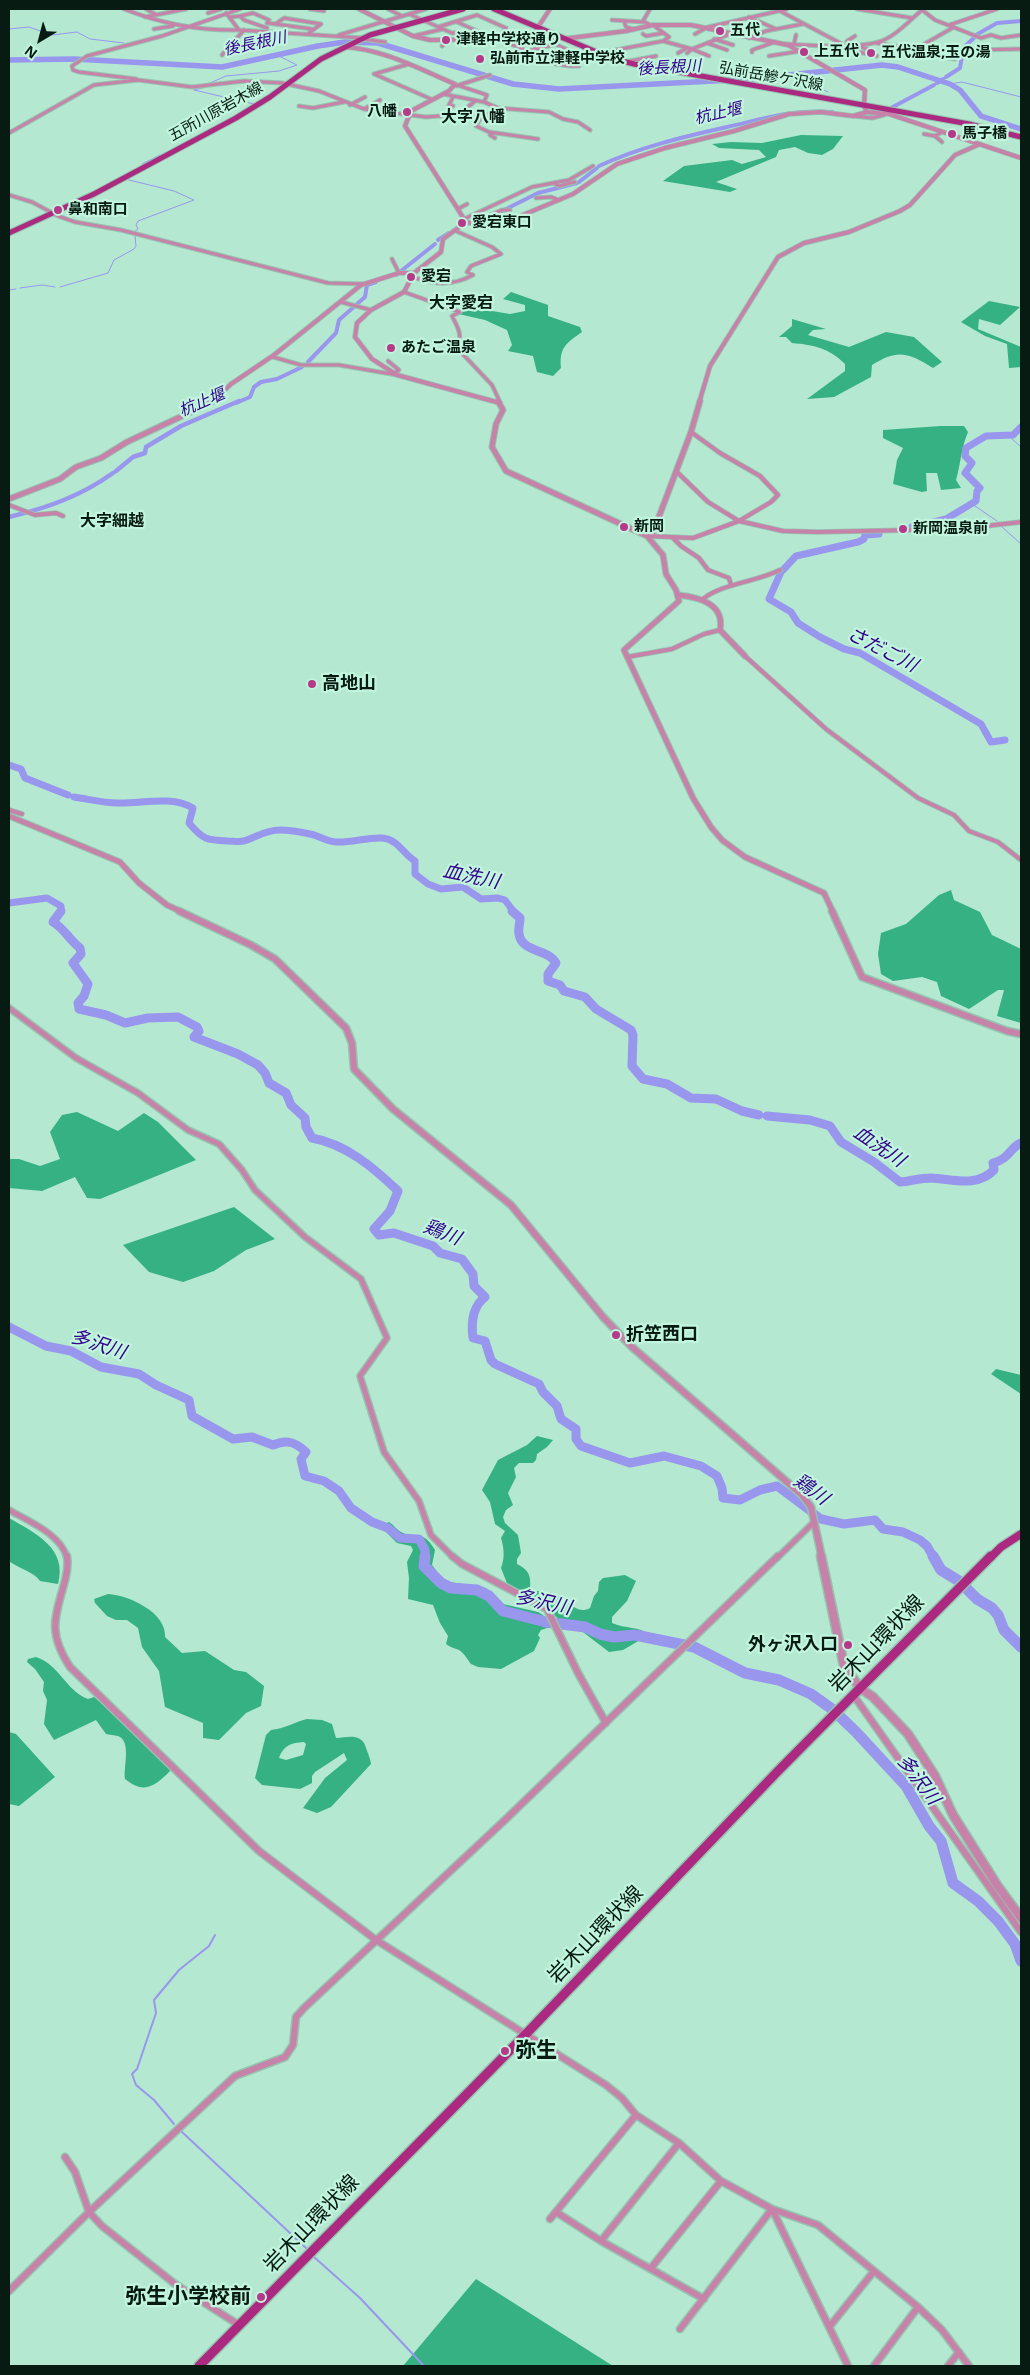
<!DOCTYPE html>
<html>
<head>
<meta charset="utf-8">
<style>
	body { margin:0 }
	#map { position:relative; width:1030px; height:2375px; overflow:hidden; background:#b4e8d0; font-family:"Noto Sans",sans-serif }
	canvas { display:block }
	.frame { position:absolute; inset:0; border:10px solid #071b13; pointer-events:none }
	.north { position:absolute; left:15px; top:15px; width:50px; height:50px; -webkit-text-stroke:4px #c1f5dd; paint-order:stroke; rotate:217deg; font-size:14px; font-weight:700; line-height:20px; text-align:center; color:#071b13 }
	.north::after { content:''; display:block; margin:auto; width:18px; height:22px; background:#071b13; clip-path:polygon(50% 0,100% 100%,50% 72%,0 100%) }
</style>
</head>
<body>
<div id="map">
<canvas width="1030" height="2375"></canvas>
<div class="frame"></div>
<div class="north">N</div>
</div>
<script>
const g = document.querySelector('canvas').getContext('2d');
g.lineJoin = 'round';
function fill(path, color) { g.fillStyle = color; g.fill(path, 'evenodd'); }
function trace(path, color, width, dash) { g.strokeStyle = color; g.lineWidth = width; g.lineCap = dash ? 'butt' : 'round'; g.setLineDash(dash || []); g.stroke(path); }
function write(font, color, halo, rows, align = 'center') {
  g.font = font + ' "Noto Sans","Noto Sans JP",sans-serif'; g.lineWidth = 4.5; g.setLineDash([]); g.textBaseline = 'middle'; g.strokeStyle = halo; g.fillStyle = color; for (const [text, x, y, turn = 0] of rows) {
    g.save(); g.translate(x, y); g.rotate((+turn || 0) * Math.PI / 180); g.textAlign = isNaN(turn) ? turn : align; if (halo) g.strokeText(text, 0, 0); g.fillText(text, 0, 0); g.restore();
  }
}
const forest = new Path2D(`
	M801 135 843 136 833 149 822 155 808 153 795 147 779 150 776 157 716 182 737 189 730 192 663 181 684 166 732 160 742 164 766 157 759 150 719 148 712 144 731 142 762 143Z
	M511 292 548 305V316L580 327 582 332C566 343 559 348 561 368L553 376 537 372 533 356 508 351 512 345 507 330 485 320 454 313V311L486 310 510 314 525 311V305L503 299Z
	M989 301 1020 307 1000 325 979 319 978 329 1021 347V367L1009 368 1007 344 985 336 961 322Z
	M792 319 826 329 813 330 808 335 849 347 886 332 914 337 942 362 933 368C908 352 897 349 872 365L871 377 834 397 807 399 845 371V364C829 348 814 345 792 343L786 337H779L792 326Z
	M941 426H964L968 432C961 448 961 463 956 480L961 488 941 490 937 473H926L927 491 922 492 893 484 897 460 903 448 883 438V430Z
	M951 890 954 900 980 912 992 935 1021 949V1023L997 1016 1004 990H998L969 1009 941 996 937 982 922 977 893 981 881 974 878 954 881 933 906 924 939 895Z
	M77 1112 118 1131 144 1113 158 1122 196 1160 100 1199 87 1198 75 1177 42 1191 9 1188V1159H19L40 1166 60 1159 50 1132 62 1115Z
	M234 1207 275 1239 246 1250 214 1271 183 1282 149 1272 123 1245Z
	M996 1369 1021 1375V1394L991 1374Z
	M537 1436 553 1440 547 1447 537 1454 536 1460 533 1463H519L514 1468 516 1477 508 1493 513 1505 506 1510 503 1517 505 1523 518 1535 521 1553 517 1559V1564C530 1571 531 1576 530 1590 538 1592 547 1591 555 1594 567 1598 576 1616 590 1608L594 1596 598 1591 599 1582 603 1578 625 1575 636 1581 627 1601 612 1617V1623C625 1629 639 1626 651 1635L646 1640H640L623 1650 609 1652 579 1629 565 1626 543 1603 522 1600 516 1596 510 1591 501 1568C505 1558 504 1548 501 1538L505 1531 495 1524 490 1502 482 1490 498 1460 527 1445Z
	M9 1518C35 1533 68 1548 58 1584L40 1581C33 1571 19 1569 9 1561Z
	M389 1522C394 1525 397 1530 401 1532 418 1541 422 1528 435 1550L432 1565 444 1581 486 1588 503 1604 538 1612 543 1615 550 1627 541 1630 538 1635 540 1638 534 1651 501 1669 478 1667 471 1664C467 1659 465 1654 459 1650 454 1648 450 1647 446 1644L448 1636 440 1623 433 1605 408 1599 409 1578 407 1562 413 1550 411 1546 397 1543 380 1526Z
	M108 1594C129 1595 167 1613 165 1637L182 1653 205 1651 234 1670 246 1672 264 1686 261 1706 246 1713 219 1740 203 1738V1723L165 1707 159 1671 142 1647 138 1628 127 1620H116L107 1616 95 1603 94 1599Z
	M36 1657C60 1665 65 1690 88 1699L94 1697 131 1728 171 1770C155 1786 145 1795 125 1779 123 1768 132 1741 118 1736 114 1735 110 1735 106 1734L96 1720 54 1740 44 1724 47 1700 43 1691 44 1682 35 1669 27 1662 28 1659Z
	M307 1719 322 1720 332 1724 336 1738C349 1737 362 1733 366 1748 368 1754 370 1757 371 1764L331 1807 317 1813 303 1808 325 1778 347 1760 344 1753 315 1772 312 1776V1783L300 1789 262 1785 255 1778 266 1735 271 1730C284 1729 295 1722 307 1719ZM304 1742 306 1744 303 1755 286 1760 279 1758C284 1745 291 1743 304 1742Z
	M9 1732 16 1734 55 1777 19 1806 9 1804Z
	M476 2279 613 2366H403Z`);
const streamFar1 = new Path2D(`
	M9 29 29 27 52 35 77 32 90 39 124 43
	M802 79 828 92
	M210 83 226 76 279 71 297 65 277 55
	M950 84 962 82 1021 97
	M206 87 194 90 254 104
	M226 121 248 108
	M163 154 185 143
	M142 164 160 155
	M125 179 174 191 194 200 138 221 136 225 138 229 134 232
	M60 287 108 273 114 260 134 249 136 246 135 235
	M20 288 42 285 55 287
	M9 290 16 289
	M1013 435 1010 437 1021 447
	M972 504 997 521
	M1002 527 1021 544`);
const stream = new Path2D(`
	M174 2124 154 2100 136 2085 132 2074 137 2069 156 2013 154 2000 179 1970 209 1946 215 1935
	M182 2132 306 2248
	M314 2257 360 2298 424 2366`);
const canalFar1 = new Path2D(`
	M976 35 997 23 1021 21
	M963 48 976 36
	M946 77 960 68 963 50
	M937 83 943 79
	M889 109 934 85
	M864 116 881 114
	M599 166C640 147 683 137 727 127 763 119 794 109 832 112
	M579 182 597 168
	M504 210 538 193 577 183
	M476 223 502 211
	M438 240 449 233
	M396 275 435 244
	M308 362 336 333 339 320 365 297 367 285 376 282
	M236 403 250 397 254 387 261 382 277 379 302 367`);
const canal = new Path2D(`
	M116 471 133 457 145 453 146 447 181 426 239 401
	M9 517C47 508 81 496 113 473`);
const riverFar3 = new Path2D(`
	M9 60 74 59 222 67 318 46 345 42 378 43 513 84 559 89 752 79 882 65 898 67 950 84 960 90 981 116 1021 129`);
const riverFar2 = new Path2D(`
	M912 527 946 519 976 501 977 491 980 488 965 473 972 463 965 456 966 448 986 436 1013 435 1021 427
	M783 570 796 556 858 542 864 539 865 535 879 534
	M781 572 769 599 791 612 798 623 820 637 844 649 860 653 981 724 991 742 1005 740
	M9 765 21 769 25 778 68 795
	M74 797C88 799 103 803 117 803 142 804 170 795 193 808L189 823C203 840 207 840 228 841 233 841 239 842 244 841 257 837 265 830 280 830 289 830 301 832 310 834 320 836 326 841 336 842 351 843 367 837 382 838 398 839 403 854 415 861V874L428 884 441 889 463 887 481 899 498 898 505 900 514 912
	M9 903 47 898 61 906V912`);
const riverFar1 = new Path2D(`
	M61 911 53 922C66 930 68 939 80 948L81 954 73 963 88 984 84 996 78 1003 79 1009 106 1015 125 1023 148 1018 178 1017 197 1027 199 1031 194 1037 238 1054 258 1065 265 1073 269 1083 286 1093 291 1105 305 1118 306 1127 312 1138C346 1144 374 1168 398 1191L390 1211 374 1229 379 1235 394 1233 433 1246 440 1253 462 1259 473 1274 474 1286 485 1297C472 1307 471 1323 473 1338L485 1341 491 1360 495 1364 539 1384 543 1392 557 1406 561 1419 576 1429V1439L581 1446 630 1463 664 1456 701 1466 717 1476 722 1488 723 1498 740 1500 760 1490 777 1486 821 1519 844 1524 875 1520 883 1529 903 1532 920 1540 927 1546 934 1558
	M512 911 520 918C520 923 518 929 519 934 522 953 547 948 556 963L548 974V981L560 985 564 991 585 997 596 1009 631 1030 633 1035 632 1066 643 1079 667 1084 691 1098 716 1099 742 1111 759 1115
	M767 1116 810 1120 830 1126 841 1142 874 1162 900 1182C910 1181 921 1178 931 1178 953 1179 976 1188 994 1170L993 1163C1011 1158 1009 1148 1021 1143
	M9 1327 46 1346 71 1351 101 1367 139 1374 156 1385 189 1400 192 1416 233 1439 252 1437 273 1445C287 1439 295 1442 306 1452L301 1459 305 1476 324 1481 339 1491 351 1508 372 1522 388 1528 400 1538 419 1539 425 1550V1558`);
const river = new Path2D(`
	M425 1556 424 1566 441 1583 451 1588 477 1590 489 1596 503 1611 546 1622 585 1627 600 1634 614 1637 635 1635 694 1647 745 1673 779 1680 811 1694 832 1709 856 1732 906 1786 929 1826 941 1841 953 1883 978 1901 998 1921 1015 1944 1021 1961
	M933 1556 941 1570 959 1581 977 1599 992 1608 998 1615 1004 1630 1021 1647`);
const minorFar3 = new Path2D(`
	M124 9C162 24 198 31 239 30L226 13
	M146 9 155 14
	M310 9 324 11
	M388 9 402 16
	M650 9 643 21 650 25
	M857 9 912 18
	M921 9 935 20 981 38 991 35 1001 38 1021 35
	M780 11 842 44
	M208 13 221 9
	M409 14 452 33 479 32
	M240 16 253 13 269 20 267 23
	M145 17 186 9
	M231 17 240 16 244 20 267 28
	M749 17 776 29
	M612 20 644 22
	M624 21 626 27 633 29
	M457 22 477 31
	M268 23 312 29
	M277 23 284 18 321 24 309 33
	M653 25 669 37 663 41
	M949 25 997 9
	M438 27 477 15 506 28 503 32 504 41 527 51
	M704 28 783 10
	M154 29 173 26
	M239 30 363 38
	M643 34 646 36 664 33
	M695 34 706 28
	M339 35 426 9
	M413 36 443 29
	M531 37 538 27
	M749 38 766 31 803 24
	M362 39 385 42
	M714 39 733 45
	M849 42 847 41 855 36
	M707 43 727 50
	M877 43 923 51 1021 49
	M785 44C810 45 864 50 886 39 899 33 911 19 922 10
	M794 44 796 35
	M442 46 449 40
	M831 46 877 56
	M858 46 870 50
	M914 50 954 27
	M929 50 931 55 955 59
	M752 52V50L775 42
	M600 53 663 41 692 49 730 34
	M678 53 687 48
	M687 53 692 49 709 56
	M222 55 244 30
	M769 56 801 51
	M512 58 570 66 576 58 570 51 555 44
	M507 61 527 51 553 45 556 43 555 38
	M625 62 656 56
	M409 64 374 74 431 99
	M570 66H579L576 59
	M136 79 79 72 73 70 72 66 87 56 162 36 240 9
	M456 86 490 75
	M460 86 487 95 484 102
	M443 94 484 102 498 108 549 112 563 119 578 122 590 130
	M453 97 449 105 453 106
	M350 105 365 97
	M299 106 313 108 344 102
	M468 107 475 101
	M364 109 380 100
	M853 116 872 118 884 115
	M480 119 476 126 489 132 538 139
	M942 132 935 136 942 142
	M9 133 94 85 138 80 192 87 244 81 282 83 319 91 364 109 426 117 453 115 480 119 498 108
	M494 133 490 135 495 138
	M924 134 935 136
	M554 183 559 186 575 182
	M9 195 32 202 58 216 75 222 121 230 328 283 365 284
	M536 198 551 197 559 200
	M458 209 467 204
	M464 219 532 187 569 180 593 166
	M471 223 502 210H510
	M483 227 499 219
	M392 259 399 273
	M413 277C434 285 453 286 473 275L467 272 471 266 501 254 492 247 456 231
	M404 292 460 312
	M341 302 371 310
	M460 312 452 316C458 328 463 335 457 348L492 385 500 402
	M273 357 301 365H339L397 375
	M388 361 399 370 394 373`);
const minorFar2 = new Path2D(`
	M691 432 720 453 760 476 778 495 771 502 739 521
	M677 472 708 502 739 521
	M9 505 35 515 56 513 63 516
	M648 536 693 538 739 521 783 531 818 532 959 529 1021 522
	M673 538 681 546 699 558 708 570 729 578 731 585
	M703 599C721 584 756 582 780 570
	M745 656 826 729 918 798 954 815 969 831 998 842 1021 860
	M627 657 672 649 704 634 720 630
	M9 810 22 814`);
const minorFar1 = new Path2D(`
	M9 1008 76 1058 138 1093 188 1130 219 1144 242 1170 255 1190 305 1237 361 1279 387 1338 360 1376 384 1452 419 1501 431 1535 454 1558
	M9 1510C28 1521 61 1534 67 1558
	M777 1558 813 1523`);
const minor = new Path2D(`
	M67 1556C69 1567 66 1578 63 1588 53 1622 50 1636 70 1667L259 1851 376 1940 606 2085 622 2098 636 2115 679 2143 721 2181 772 2209 818 2225 918 2307 942 2330 969 2366
	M452 1556 462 1564 547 1609 578 1673 606 1723
	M854 1696 1021 1932
	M65 2157 75 2172 89 2212 102 2226 175 2284 239 2325
	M772 2209 848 2366
	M556 2212 601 2241 704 2299
	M550 2219 636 2115
	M601 2241 679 2143
	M651 2268 721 2181
	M9 2291 89 2212 235 2076 285 2057 293 2045 296 2017 304 2008 506 1819 778 1556
	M830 2326 874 2271
	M680 2329 772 2209
	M874 2366 918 2307
	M948 2366 959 2352`);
const tertiaryFar3 = new Path2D(`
	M359 9 413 36 430 40 570 38 626 31 653 25H691L788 45 865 90 864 106 867 112 889 114 1021 158
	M783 10 786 9
	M538 27 550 9
	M344 47C383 49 419 69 455 84L449 91 411 111 405 126 466 222 486 227 499 225 573 194 617 164 665 148 734 131 789 114 821 112 853 116 867 112
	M466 222 443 239 441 252 414 273 404 292 371 310 357 323 355 337 372 359 397 375 500 403
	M211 403 231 384 274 355 361 285 399 273H414
	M699 403 710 366 778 257 804 243 849 232 900 211 910 205 955 155 980 144`);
const tertiaryFar2 = new Path2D(`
	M498 401 503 410 496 424 492 447 506 471 647 536 663 555 666 574 676 590 679 601 624 650 693 798 711 827 722 840 745 857 824 893 833 912
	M9 499 60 479 76 467 101 458 127 442 214 401
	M652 535 691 432 700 401
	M678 595C699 597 725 604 720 630L745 656
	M9 816 120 862 139 883 167 905 182 912`);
const tertiaryFar1 = new Path2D(`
	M179 911 251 945 275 959 346 1028 352 1043 354 1069 393 1109 511 1205 603 1317 632 1347 802 1495 811 1507 822 1558
	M832 911 862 977 1007 1031 1021 1034`);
const tertiary = new Path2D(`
	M821 1556 844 1666 860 1688 873 1697 908 1734 935 1776 953 1815 997 1885 1021 1918`);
const primaryFar2 = new Path2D(`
	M494 9 611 58 634 64 969 124 1021 137
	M9 233 94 194 236 118 270 97 321 59 370 35 463 9`);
const primaryFar1 = new Path2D(`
	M990 1558 1001 1547 1021 1534`);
const primary = new Path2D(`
	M199 2366 525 2035 778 1771 991 1556`);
const markers = [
	[720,31,5,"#b53a8a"],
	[446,40,5,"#b53a8a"],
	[804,52,5,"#b53a8a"],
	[871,53,5,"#b53a8a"],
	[480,59,5,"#b53a8a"],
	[407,112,5,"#b53a8a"],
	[952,134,5,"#b53a8a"],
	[58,210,5,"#b53a8a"],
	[462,223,5,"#b53a8a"],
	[411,277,5,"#b53a8a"],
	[391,348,5,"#b53a8a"],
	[624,527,5,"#b53a8a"],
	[903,529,5,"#b53a8a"],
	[312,684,5,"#b53a8a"],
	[616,1335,5,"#b53a8a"],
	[848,1645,5,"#b53a8a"],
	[505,2051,5,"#b53a8a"],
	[261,2297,5,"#b53a8a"]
];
const farPoinames = [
	["五代",730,31],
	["津軽中学校通り",456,40],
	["上五代",814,52],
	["五代温泉;玉の湯",881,53],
	["弘前市立津軽中学校",490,59],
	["八幡",397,112,"right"],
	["馬子橋",962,134],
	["鼻和南口",68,210],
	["愛宕東口",472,223],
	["愛宕",421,277],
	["あたご温泉",401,348],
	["新岡",634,527],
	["新岡温泉前",913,529]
];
const farStreetnames = [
	["弘前岳鰺ケ沢線",771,77,10],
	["五所川原岩木線",216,112,-29]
];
const farWaternames = [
	["後長根川",255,44,-12],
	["後長根川",669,68,-3],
	["杭止堰",718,114,-13],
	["杭止堰",202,403,-23]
];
const farQuarternames = [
	["大字八幡",473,117],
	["大字愛宕",461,303],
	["大字細越",112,521]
];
const poiNames = [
	["高地山",322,684],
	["折笠西口",626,1335],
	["外ヶ沢入口",838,1645,"right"]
];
const waterNames = [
	["さだご川",882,650,27],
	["血洗川",471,877,12],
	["血洗川",879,1147,34],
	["鶏川",442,1233,22],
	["多沢川",98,1345,18],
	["鶏川",811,1490,36],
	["多沢川",543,1603,12],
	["多沢川",918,1780,53]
];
const nearStreetnames = [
	["岩木山環状線",877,1644,-46],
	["岩木山環状線",596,1935,-46],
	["岩木山環状線",312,2224,-46]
];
const nearPoinames = [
	["弥生",515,2051],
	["弥生小学校前",251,2297,"right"]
];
fill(forest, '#35b184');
trace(streamFar1, '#9996ee', 1);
trace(stream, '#9996ee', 2);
trace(canalFar1, '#9996ee', 4);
trace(canal, '#9996ee', 4.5);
trace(riverFar3, '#9996ee', 5.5);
trace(riverFar2, '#9996ee', 7);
trace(riverFar1, '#9996ee', 9);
trace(river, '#9996ee', 11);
trace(minorFar3, '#95c3ae', 5);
trace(minorFar2, '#95c3ae', 5.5);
trace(minorFar1, '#95c3ae', 8);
trace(minor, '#95c3ae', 9);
trace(tertiaryFar3, '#95c3ae', 5.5);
trace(tertiaryFar2, '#95c3ae', 7);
trace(tertiaryFar1, '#95c3ae', 9);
trace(tertiary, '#95c3ae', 11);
trace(primaryFar2, '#95c3ae', 7);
trace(primaryFar1, '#95c3ae', 10);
trace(primary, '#95c3ae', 12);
trace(minorFar3, '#c782aa', 3);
trace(minorFar2, '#c782aa', 4);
trace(minorFar1, '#c782aa', 5);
trace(minor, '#c782aa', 6);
trace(tertiaryFar3, '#c782aa', 4);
trace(tertiaryFar2, '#c782aa', 5);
trace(tertiaryFar1, '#c782aa', 6);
trace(tertiary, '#c782aa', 8);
trace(primaryFar2, '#ab2980', 5);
trace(primaryFar1, '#ab2980', 8);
trace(primary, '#ab2980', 9);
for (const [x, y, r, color] of markers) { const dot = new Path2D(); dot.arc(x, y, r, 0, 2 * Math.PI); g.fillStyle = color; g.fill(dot); trace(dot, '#c1f5dd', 2); }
write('bold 15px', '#071b13', '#c1f5dd', farPoinames, 'left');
write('15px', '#071b13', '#c1f5dd', farStreetnames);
write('italic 16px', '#33008c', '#c1f5dd', farWaternames);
write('bold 16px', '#071b13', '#c1f5dd', farQuarternames);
write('bold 18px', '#071b13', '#c1f5dd', poiNames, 'left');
write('italic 19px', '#33008c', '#c1f5dd', waterNames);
write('21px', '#071b13', '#c1f5dd', nearStreetnames);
write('bold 21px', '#071b13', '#c1f5dd', nearPoinames, 'left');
</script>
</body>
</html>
